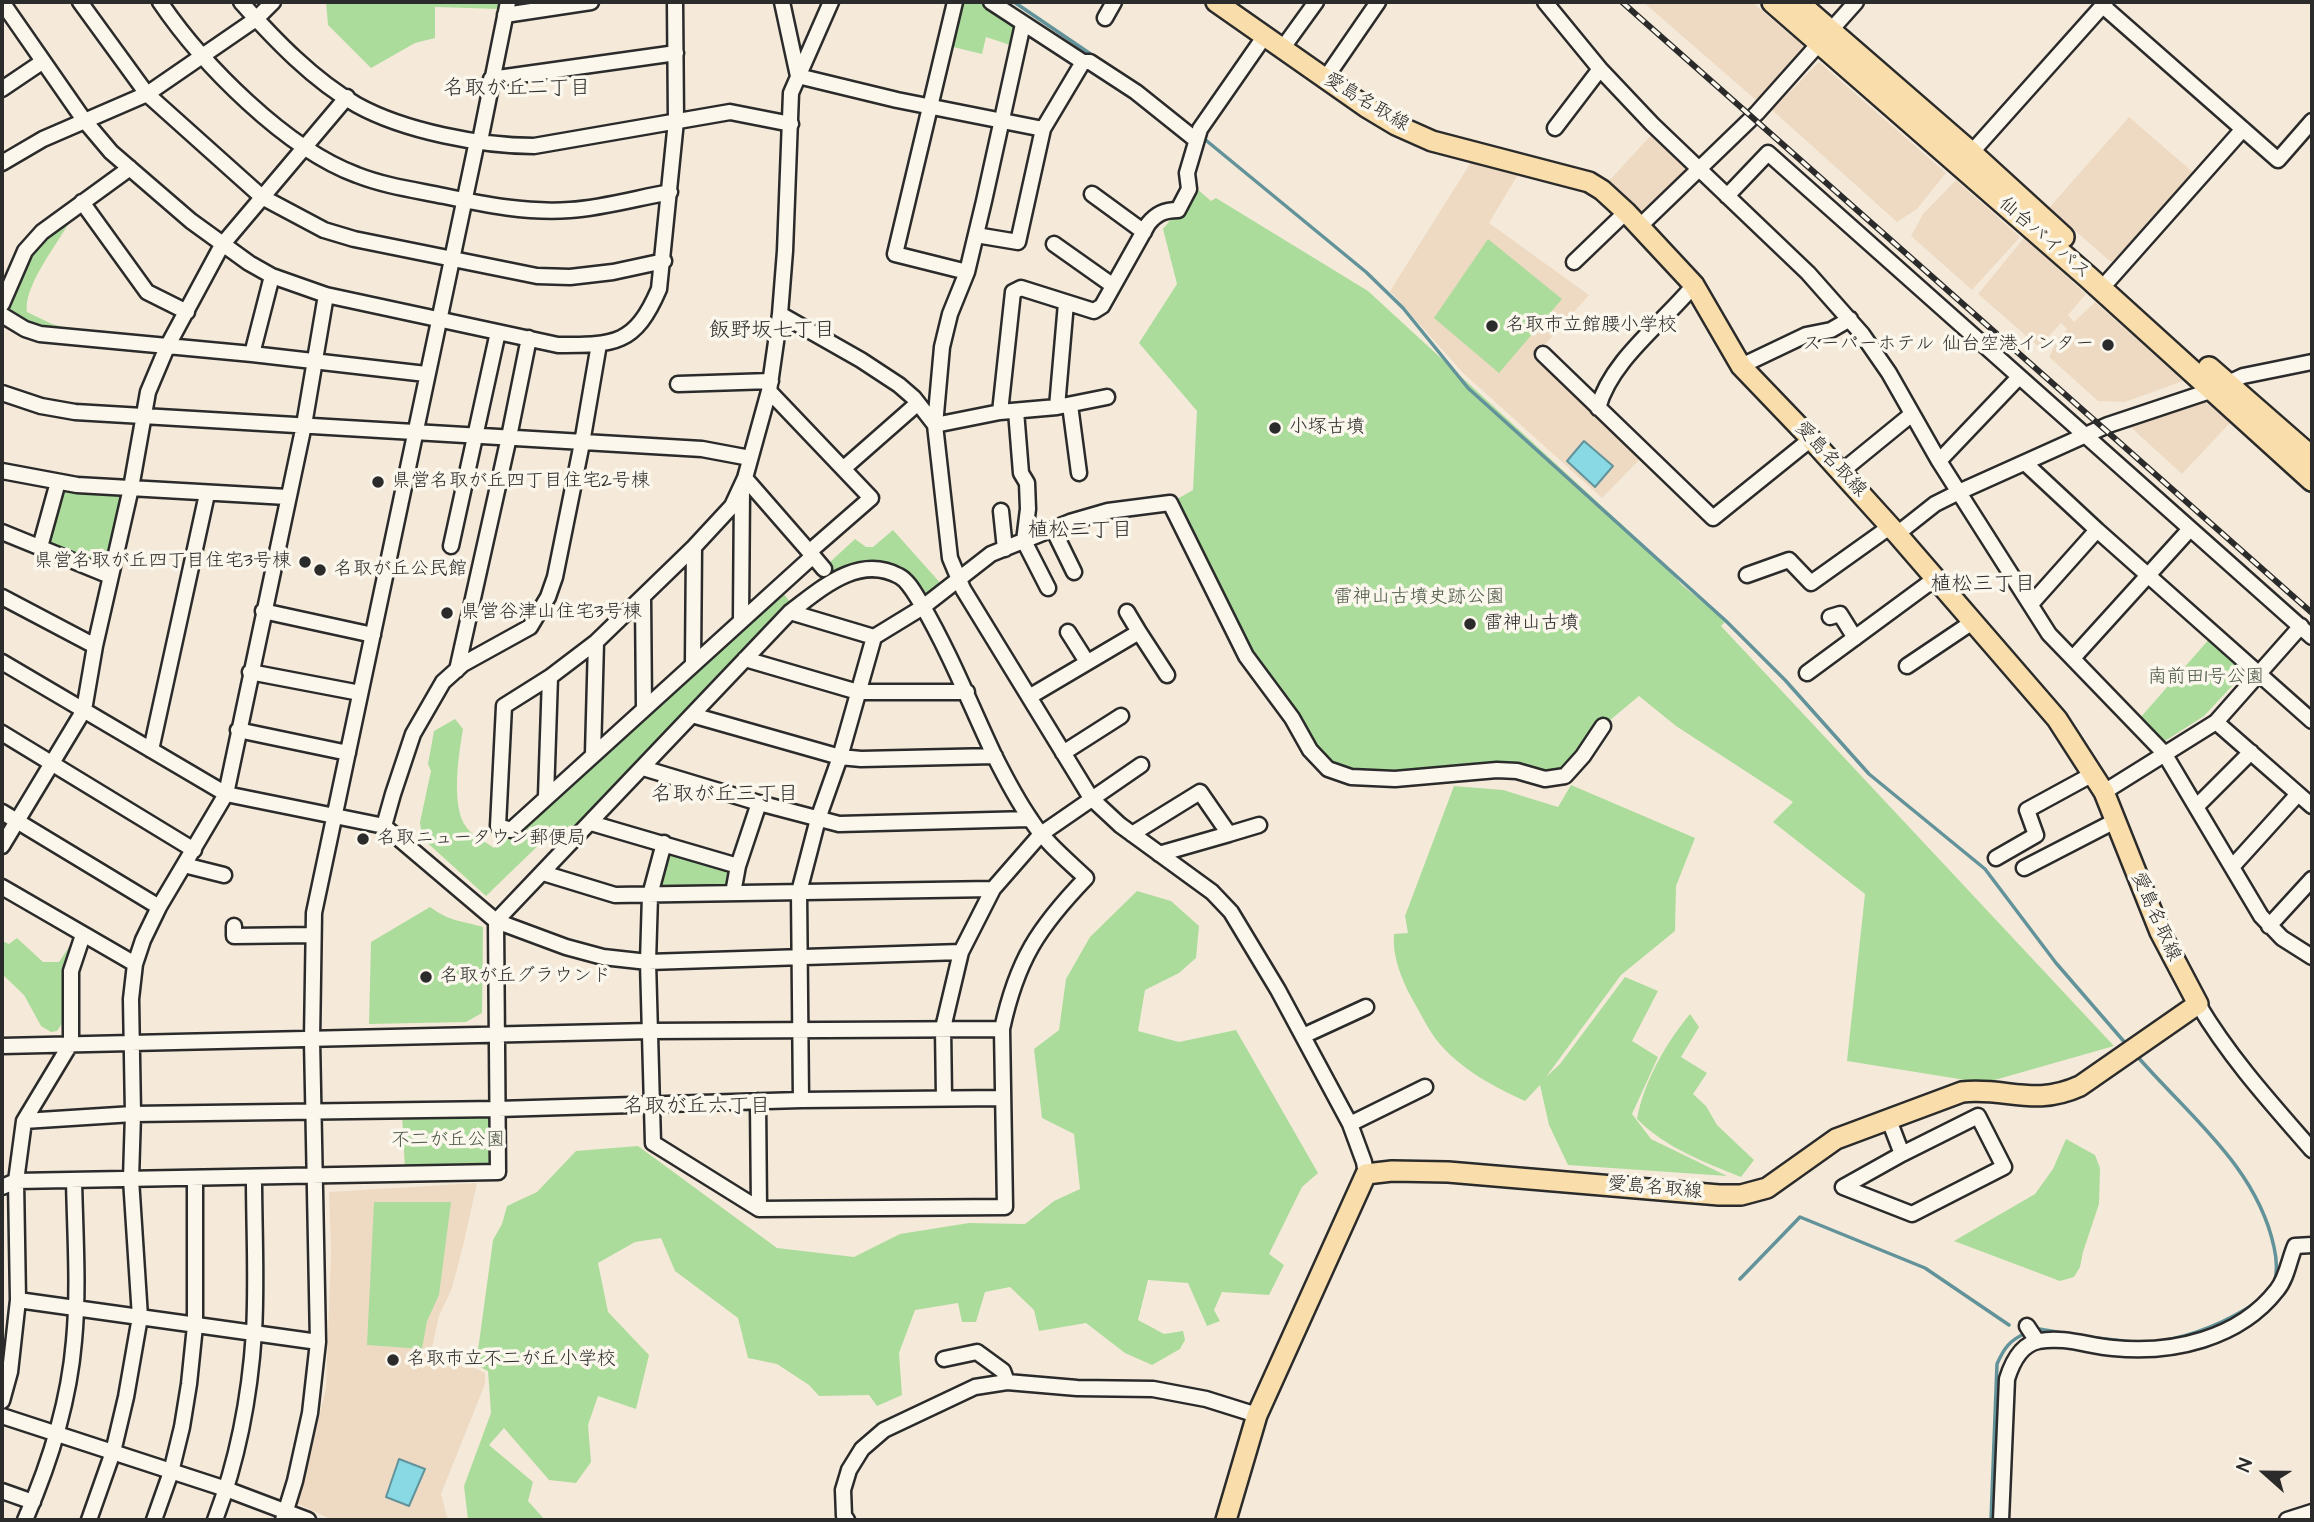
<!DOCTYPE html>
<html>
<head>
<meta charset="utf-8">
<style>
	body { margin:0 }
	#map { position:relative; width:2314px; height:1522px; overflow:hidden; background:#f5ead9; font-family:"Architects Daughter",sans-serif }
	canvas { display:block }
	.frame { position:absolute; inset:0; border:4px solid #2b2b2b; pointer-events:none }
	.north { position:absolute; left:2230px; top:1438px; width:70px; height:70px; -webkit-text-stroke:5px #fbf7ec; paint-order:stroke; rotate:291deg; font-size:19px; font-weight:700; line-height:28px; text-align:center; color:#2b2b2b }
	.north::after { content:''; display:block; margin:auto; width:24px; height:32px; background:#2b2b2b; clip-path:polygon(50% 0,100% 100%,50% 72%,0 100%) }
</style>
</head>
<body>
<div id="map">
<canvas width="2314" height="1522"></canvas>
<div class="frame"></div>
<div class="north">N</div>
</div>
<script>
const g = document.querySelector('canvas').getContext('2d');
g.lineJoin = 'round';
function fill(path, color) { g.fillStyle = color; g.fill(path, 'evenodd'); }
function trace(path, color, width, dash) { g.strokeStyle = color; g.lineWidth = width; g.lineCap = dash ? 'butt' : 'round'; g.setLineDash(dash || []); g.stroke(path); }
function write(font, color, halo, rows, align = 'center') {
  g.font = font + ' "Architects Daughter","Klee One",sans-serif'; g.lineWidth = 7; g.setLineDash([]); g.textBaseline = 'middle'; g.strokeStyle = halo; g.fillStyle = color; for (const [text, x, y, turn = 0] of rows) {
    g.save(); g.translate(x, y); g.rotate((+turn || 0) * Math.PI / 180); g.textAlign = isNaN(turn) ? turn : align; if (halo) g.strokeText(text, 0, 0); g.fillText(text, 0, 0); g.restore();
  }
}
const built = new Path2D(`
	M1643 2H1752L1805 47 1756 100Z
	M1819 62 1946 173 1917 209 1897 222 1772 110Z
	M2129 117 2194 173 2140 235 2111 262 2049 208Z
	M1654 132 1690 169 1641 218 1606 184Z
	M1473 159 1520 171 1489 223 1589 295 1535 356 1642 457 1602 498 1463 373 1390 291Z
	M1956 180 2020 237 1972 290 1911 236 1923 214Z
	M2024 238 2086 294 2068 315 2074 322 2095 302 2183 381 2125 402 2098 401 2049 357 2058 338 2067 329 2061 323 2039 347 1978 294Z
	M2201 398 2230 423 2182 474 2126 423Z
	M477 1183 463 1246 452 1288 439 1316 432 1347 485 1373V1384L441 1494 448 1520H333L298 1504 326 1388 331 1252 329 1192Z`);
const green = new Path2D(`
	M326 2H499V9L435 7V38L415 43 371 68 328 25Z
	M960 2H1000L1018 14 1010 45 986 37 982 54 949 46Z
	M1196 188 1211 201 1216 198 1368 291 1654 554 1682 585 1726 621 1721 626 2114 1046 1984 1083 1847 1061 1865 894 1773 822 1793 802 1676 726 1639 696 1603 726 1565 776 1351 777 1310 750 1246 656 1170 503 1193 490 1197 411 1139 343 1177 284 1163 229Z
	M63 224 67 226C55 247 23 288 27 312L52 324 90 334C65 333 23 331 8 307 24 269 31 250 63 224Z
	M1488 239 1562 299 1499 373 1434 318Z
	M63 487 119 490 124 496 109 565 104 569 52 547 47 540Z
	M893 530 943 586 935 593H926C910 568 884 556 855 565 848 567 841 570 834 572L828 564 855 539 866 547H873Z
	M780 589 790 602 560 844 549 835 486 896 422 838 420 822 431 771 428 764 434 731 455 719 463 729C459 752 450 808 467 828 473 836 486 842 494 848Z
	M2211 637 2245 665V672L2204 716 2165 741 2158 740 2140 718Z
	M1571 785 1695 838 1676 886 1675 931 1621 975 1546 1077 1560 1064 1625 977 1658 991 1632 1041 1658 1057 1632 1114 1651 1139 1727 1176 1568 1165 1549 1125 1540 1085 1525 1101C1494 1087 1462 1070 1439 1043 1428 1030 1420 1012 1411 997 1401 978 1392 955 1394 934L1408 933 1405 916 1454 786 1503 790 1558 807Z
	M668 852 730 866V884L725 890 658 889Z
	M1137 891 1171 901 1199 926 1196 958 1179 973 1145 990 1138 1031 1179 1042 1236 1030 1318 1173 1302 1187 1269 1254 1284 1265 1269 1295 1222 1292 1214 1310 1220 1321 1207 1326 1188 1283 1148 1280 1138 1320 1164 1334 1183 1331 1185 1340 1180 1349 1152 1365 1125 1353 1086 1323 1039 1331 1034 1310 1010 1287 985 1292 976 1322H962L958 1303 915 1310 899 1353 902 1395 877 1406 869 1395 819 1396 809 1385 777 1364 748 1358 738 1318 675 1271 661 1238 635 1242 598 1263 608 1312 649 1355 636 1409 598 1396 588 1425 591 1462 576 1483 549 1480 504 1428 489 1445 533 1482 528 1501 545 1520H468L464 1486 491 1413 488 1371 476 1365 493 1240 502 1224 507 1206 537 1192 576 1151 638 1146 777 1248 854 1257 900 1234 969 1223 1025 1224 1054 1201 1080 1189 1074 1134 1042 1118 1034 1049 1059 1030 1066 979 1090 937Z
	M430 907C451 922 459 920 483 927L482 1013 466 1022 369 1024 371 942Z
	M17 938 43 962H59L73 941 65 968V1019L57 1031 51 1032 41 1026 24 995 2 974V941L9 944Z
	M1690 1014 1699 1027 1681 1057 1707 1073 1693 1094 1706 1106 1717 1125 1754 1160 1741 1177C1704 1162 1666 1148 1637 1119 1644 1081 1666 1043 1690 1014Z
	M402 1114 493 1115 494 1159 488 1169 405 1170Z
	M2066 1139 2095 1155 2100 1168 2099 1204 2083 1252 2080 1267 2074 1277 2060 1281 1954 1241 2035 1194 2053 1169Z
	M374 1202H451L439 1295 427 1321 422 1349 367 1345Z`);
const water = new Path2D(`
	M1584 441 1613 466 1595 487 1567 461Z
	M399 1459 425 1469 409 1506 386 1497Z`);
const stream = new Path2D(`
	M1014 2 1098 59
	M1122 74 1141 87 1172 112
	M1202 137 1366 272 1403 308 1468 388 1726 621 1785 680 1869 774 1985 869 2056 963 2127 1045
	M2137 1056C2188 1115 2257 1167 2274 1247 2277 1260 2278 1271 2274 1284
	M1740 1279 1800 1217 1925 1268 2009 1325
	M2033 1331 2039 1329 2063 1333
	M2088 1337 2133 1342
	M2161 1341C2197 1335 2227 1322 2257 1302
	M1991 1520 1997 1364C2004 1348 2010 1340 2026 1333`);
const minor = new Path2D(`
	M2 2 84 120 111 152 191 221 249 263 272 276 326 295 558 345C615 345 635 345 659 289L676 121 675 2
	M80 2 147 94 262 197 324 230 354 239 537 276 570 277 613 272 664 261
	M160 2C202 64 286 149 357 175 385 186 415 190 444 196 486 205 528 213 570 210 603 208 637 198 670 192
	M241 2C274 39 313 80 357 105 404 131 481 146 534 146L730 112 791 124
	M782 2 798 76 897 100 1043 129
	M831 2 791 93 785 251 780 314 861 360 899 385 914 398 935 425 950 558 963 589 1091 798 1120 825 1212 892 1231 912 1278 990 1350 1124 1364 1162 1366 1174
	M955 2 895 254 967 272
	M1545 2 1600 69 1652 124 1808 273 1862 334 1889 373 1939 461 2049 634 2164 753 2261 916 2282 938 2312 957
	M2103 6 2278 160 2312 121
	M505 15 591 2
	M1105 18 1114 2
	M1023 24 984 201 967 272 950 314 942 347 935 425 1000 412 1057 407 1107 397
	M1282 49 1316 2
	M1083 62H1090L1136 92 1196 140
	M491 79 676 53
	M1325 79 1378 2
	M2 89 42 62
	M1555 128 1600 69
	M480 141 508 2
	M1971 153 2106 2
	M2 163 43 139 147 94 256 19 273 2
	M1092 194 1144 232
	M1727 196 1768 153 2312 637
	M82 202 147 292 187 312
	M1640 226 1757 113 1856 2
	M976 235 1018 242 1043 129 1083 62 991 2
	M1054 244 1112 285
	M1574 262 1626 212
	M2109 280 2243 129
	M2 304 25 251 42 232 130 168
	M2 315 25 329 40 334 252 354 426 374
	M252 354 272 276
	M1543 354 1713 518 1811 439
	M1741 366 1806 335 1831 330 1850 319
	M678 384 771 381
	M769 391 871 498 809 552
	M2 393 41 406 75 412 702 449 750 458
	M1070 405 1079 473
	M1057 407 1066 303
	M1598 408C1611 360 1663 323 1694 285
	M1016 411 1021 473 1027 483 1028 509 1024 541 1048 588
	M1000 412 1013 292 1021 288 1094 311 1102 306 1148 224C1156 214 1164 210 1178 210L1189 189 1187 173 1200 129 1264 37
	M1939 461 2019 377
	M2025 463 2097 530 2312 721
	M844 468 918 403
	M2 471 77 485 287 497
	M1841 472 1912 414
	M745 478 813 556 511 830 498 826 504 706 550 677 596 642 694 547 732 506 745 478 769 391 780 314
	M1001 511 1005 549
	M1053 529 1074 572
	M2 532 110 576
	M1897 534 1935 504 1959 492 2108 425 2213 390 2243 376 2312 362
	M451 546 498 332
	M40 547 58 482
	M813 556 824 569
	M1747 575 1789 560 1811 583 1891 526
	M2 597 95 646
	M643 597 644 707
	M2031 604 2097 530
	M263 611 373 635
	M790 612 874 637 923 607 991 554 1070 522 1108 511 1170 503 1246 656 1292 718 1310 750 1328 769 1351 777 1395 779 1497 770 1517 771 1545 779 1565 776 1583 756 1603 726
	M1127 612 1139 632
	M1830 617 1840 614 1855 638
	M741 620 742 488
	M1068 632 1087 662
	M2073 658 2190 529
	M745 659 858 692H967
	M2 662 226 794 384 826 496 921 566 947 603 957 648 962 961 952
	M693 663 694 547
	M1907 666 1974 621
	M457 670 509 437 529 338
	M250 672 360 693
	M1807 673 1936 578
	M1029 697 1139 632 1167 675
	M692 715 840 757 861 759 995 756
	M2216 722 2312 806
	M238 730 348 753
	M2 733 194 850
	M151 750 207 494
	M1063 753 1121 716
	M593 754 596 642
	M643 768 759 803 839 824 1030 819
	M2104 792 2216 722 2301 626
	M546 796 550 677
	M2197 806 2251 752
	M2 812 159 907
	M591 823 738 866
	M384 826 393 794 413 734 443 682 463 664 530 627 548 597 555 577 582 443 599 344
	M1132 834 1200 792 1229 834 1159 854
	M1229 834 1259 825
	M2 846 84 710 95 646 131 488 148 392 167 347 222 245 347 97
	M1996 858 2036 835 2027 810 2093 774
	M184 865 224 875
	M2232 867 2298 794
	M2024 868 2115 821
	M543 873 615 895 993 889
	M2 887 135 964
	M733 893 738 866 759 803
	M234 926V936L313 935
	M2269 926 2312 879
	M2198 1004C2230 1058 2271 1103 2312 1150
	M1303 1036 1366 1007
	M2 1046 650 1031 1002 1029
	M944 1098 943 1028 961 952 993 889 1041 834 1141 765
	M801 1100 799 892 818 819 840 757 874 637
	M758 1101 759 1209
	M1978 1116 2004 1167 1912 1214 1843 1187 1902 1154Z
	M1889 1120 1902 1154
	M24 1121 133 1114 498 1109 801 1100 1002 1098
	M1350 1124 1425 1087
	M2 1187 16 1181 498 1172 496 921 790 612C821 589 858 554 899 576 909 581 916 596 922 605 950 653 970 704 994 755 1005 777 1017 800 1031 820 1045 842 1067 860 1086 878 1038 928 1017 960 1002 1029L1005 1207 759 1209 653 1143 648 962 650 895 664 843
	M18 1300 318 1342
	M2027 1326 2037 1341
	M944 1359 977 1352 1003 1371 1007 1382
	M2 1401 10 1372 18 1300 16 1181 24 1121 71 1043V971L83 935
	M2 1416 226 1489 308 1520
	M2 1491 33 1502
	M25 1520C49 1465 69 1401 74 1341 79 1288 75 1233 74 1180
	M89 1520 113 1452 126 1397 140 1317 131 1179 133 1114 131 999 135 964 143 940 159 907 226 794 304 425 326 295
	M154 1520 171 1472 182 1427 189 1384 195 1326V1178
	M215 1520C237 1462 250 1395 254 1332 257 1281 254 1229 254 1177
	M283 1520 295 1481 310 1413 318 1342 312 1040 314 913 477 141
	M847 1520 844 1516 843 1490 849 1470 862 1449 884 1430 975 1387 1007 1382 1077 1388 1153 1389 1206 1399 1257 1415
	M2001 1520 2007 1379C2012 1363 2021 1344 2039 1341 2064 1336 2089 1346 2113 1348 2172 1354 2239 1339 2277 1290 2287 1278 2289 1260 2295 1246L2312 1245
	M2287 1520 2312 1512`);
const major = new Path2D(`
	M1216 2 1366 107 1396 125 1432 141 1589 182 1602 190 1626 212 1694 285 1741 366 1811 439 1897 534 2057 719 2104 792 2160 932 2198 1004 2080 1086C2034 1107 2006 1087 1962 1092L1836 1139 1767 1188 1741 1195H1719L1448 1172 1392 1171 1366 1174 1257 1415 1226 1520`);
const highway = new Path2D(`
	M1773 2 2088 277 2312 480
	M1797 2 1971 153 2063 237
	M2209 368 2312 458`);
const rail = new Path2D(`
	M1622 2 2312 613`);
const markers = [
	[1492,326,7,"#2b2b2b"],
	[2108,345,7,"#2b2b2b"],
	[1275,428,7,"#2b2b2b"],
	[378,482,7,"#2b2b2b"],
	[305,562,7,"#2b2b2b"],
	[320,570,7,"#2b2b2b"],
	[447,613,7,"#2b2b2b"],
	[1470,624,7,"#2b2b2b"],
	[363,839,7,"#2b2b2b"],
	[426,977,7,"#2b2b2b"],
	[393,1360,7,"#2b2b2b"]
];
const streetNames = [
	["愛島名取線",1366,103,31],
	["仙台バイパス",2044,239,41],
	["愛島名取線",1830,460,47],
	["愛島名取線",2155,917,66],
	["愛島名取線",1655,1189,5]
];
const poiNames = [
	["名取市立館腰小学校",1506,326],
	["スーパーホテル 仙台空港インター",2094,345,"right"],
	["小塚古墳",1289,428],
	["県営名取が丘四丁目住宅2号棟",392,482],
	["県営名取が丘四丁目住宅3号棟",291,562,"right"],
	["名取が丘公民館",334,570],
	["県営谷津山住宅3号棟",461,613],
	["雷神山古墳",1484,624],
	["名取ニュータウン郵便局",377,839],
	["名取が丘グラウンド",440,977],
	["名取市立不二が丘小学校",407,1360]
];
const parkNames = [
	["雷神山古墳史跡公園",1419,598],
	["南前田1号公園",2206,678],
	["不二が丘公園",448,1141]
];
const neighbourhoodNames = [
	["名取が丘二丁目",517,90],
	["飯野坂七丁目",772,332],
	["植松二丁目",1080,532],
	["植松三丁目",1983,586],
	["名取が丘三丁目",725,796],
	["名取が丘六丁目",697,1108]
];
fill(built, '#eedac3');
fill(green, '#acdc9c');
fill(water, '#89d9e4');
trace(water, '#63939a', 2);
trace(stream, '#63939a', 3.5);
trace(minor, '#2b2b2b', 19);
trace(major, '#2b2b2b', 24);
trace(highway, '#2b2b2b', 26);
trace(minor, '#fbf7ec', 14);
trace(major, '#f9deab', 19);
trace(highway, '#f9deab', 21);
trace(rail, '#2b2b2b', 6);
trace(rail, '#fbf7ec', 3.5, [10]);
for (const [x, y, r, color] of markers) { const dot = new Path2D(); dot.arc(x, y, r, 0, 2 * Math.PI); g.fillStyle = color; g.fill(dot); trace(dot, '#fbf7ec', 2.5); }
write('19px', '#2b2b2b', '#fbf7ec', streetNames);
write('19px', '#2b2b2b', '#fbf7ec', poiNames, 'left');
write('19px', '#4b5747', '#fbf7ec', parkNames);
write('21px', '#2b2b2b', '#fbf7ec', neighbourhoodNames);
</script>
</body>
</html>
